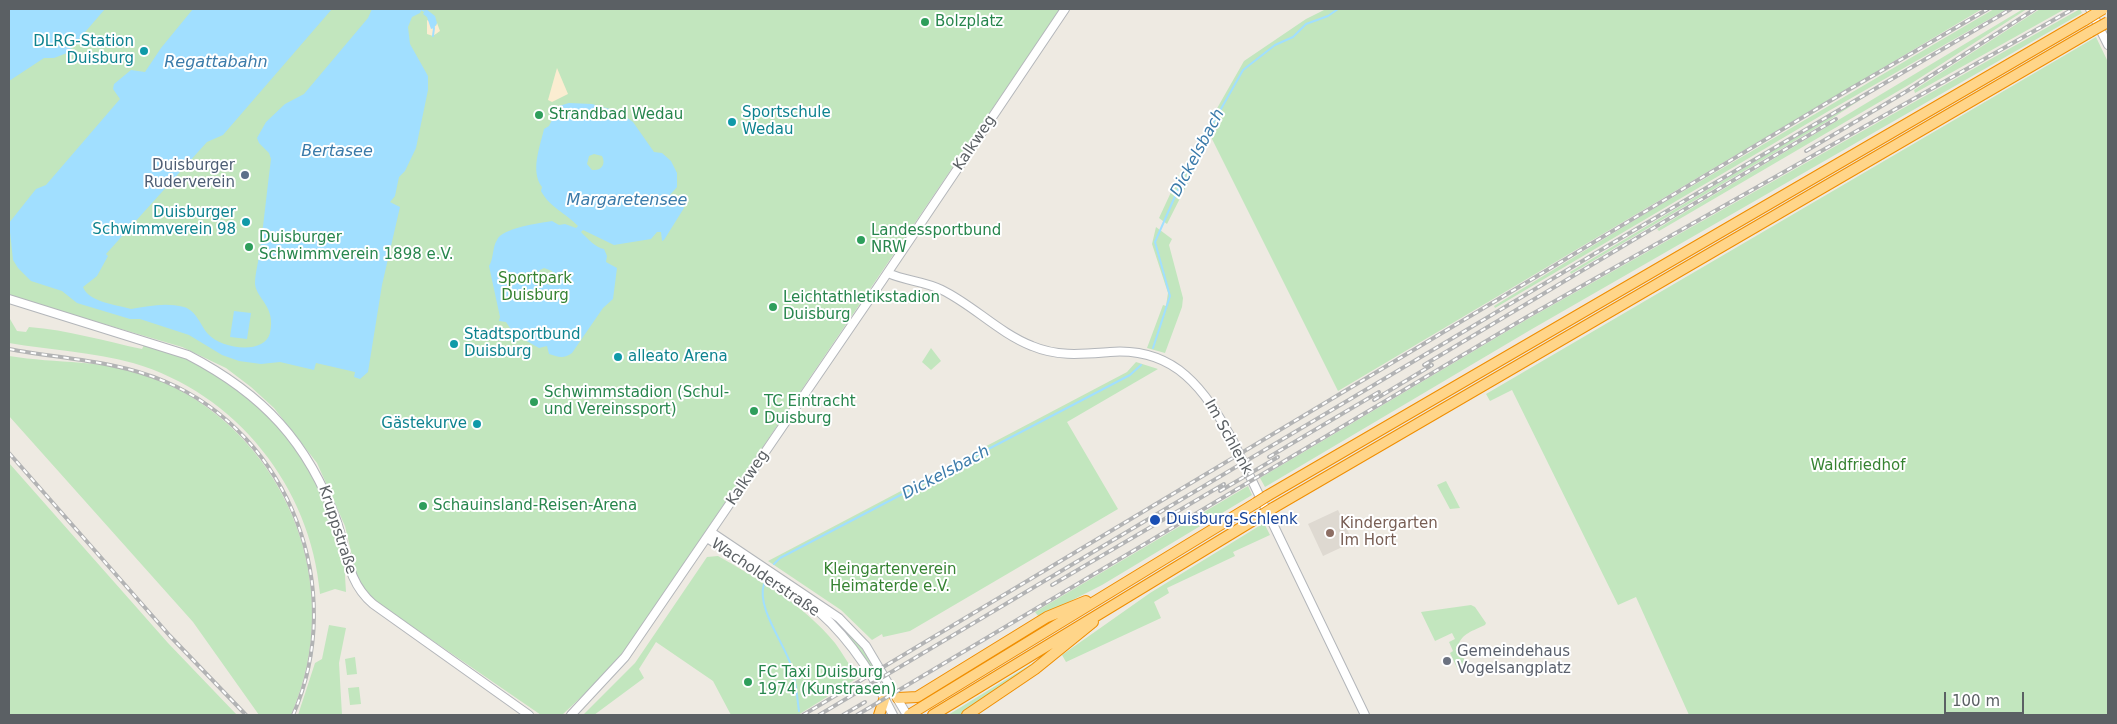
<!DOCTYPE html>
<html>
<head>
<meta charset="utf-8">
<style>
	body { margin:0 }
	#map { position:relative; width:2117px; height:724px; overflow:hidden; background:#eeeae2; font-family:"DejaVu Sans",sans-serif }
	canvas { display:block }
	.frame { position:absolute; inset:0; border:10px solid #5b6064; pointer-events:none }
	.scale { position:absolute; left:1944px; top:692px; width:80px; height:22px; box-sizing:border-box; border:2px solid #5b6064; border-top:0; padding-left:6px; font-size:15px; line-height:18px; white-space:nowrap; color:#5b6064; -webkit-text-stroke:4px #fff; paint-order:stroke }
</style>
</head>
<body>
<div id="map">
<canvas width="2117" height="724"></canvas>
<div class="frame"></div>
<div class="scale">100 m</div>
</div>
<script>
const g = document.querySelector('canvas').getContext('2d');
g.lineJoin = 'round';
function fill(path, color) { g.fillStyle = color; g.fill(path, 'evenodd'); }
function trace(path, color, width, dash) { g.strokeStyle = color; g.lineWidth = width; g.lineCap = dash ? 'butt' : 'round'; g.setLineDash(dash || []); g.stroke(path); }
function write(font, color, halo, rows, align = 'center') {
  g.font = font + ' "DejaVu Sans",sans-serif'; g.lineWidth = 4; g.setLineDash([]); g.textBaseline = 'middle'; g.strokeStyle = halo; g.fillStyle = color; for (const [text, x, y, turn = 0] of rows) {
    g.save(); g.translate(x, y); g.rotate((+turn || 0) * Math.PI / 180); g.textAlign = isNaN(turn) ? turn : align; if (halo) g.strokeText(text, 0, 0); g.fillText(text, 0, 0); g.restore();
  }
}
const education = new Path2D(`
	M1338 510 1353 542 1323 556 1308 524Z`);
const green = new Path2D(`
	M9 9H1060L625 650 594 685 562 715H541L375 601 364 590 357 577 345 526 317 463 274 408 251 387 226 368 182 347 9 296Z
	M1326 9H1982L1338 391 1211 137 1167 224 1159 218 1179 175 1244 61 1306 19Z
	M1994 9H2007L1827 112 1495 308 1494 306 1648 212Z
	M2023 9H2027L1912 83 1659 231 1657 229Z
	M2040 9H2065L1915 93 1914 90Z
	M2080 9 2082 13 1532 329 1265 487 1260 478 1526 320Z
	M2096 37 2108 62V715H1689L1636 597 1618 605 1512 390 1490 401 1486 394Z
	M1883 85 1828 121 1571 274 1570 272Z
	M1156 227 1172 239 1169 245 1183 298 1182 307 1165 353 1147 348 1163 305 1166 306 1168 293 1152 244Z
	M10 319 17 331 26 332 29 327C68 330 104 341 142 349L145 343C168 350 191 359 212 370 277 406 330 481 343 554 345 566 345 579 346 592L335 589 320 594C311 487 236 393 133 363 93 352 50 350 9 343Z
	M931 348 941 361 931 370 922 362Z
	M9 356C57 364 105 359 151 377 284 428 349 585 291 715H259L193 622 9 416Z
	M1136 362 1158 369 1067 422 1118 509 910 631 883 637 882 634 872 640 841 610 768 561 1127 372Z
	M9 463 168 643 237 715H9Z
	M1446 481 1460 508 1450 509 1437 485Z
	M1248 486 1252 495 1102 585 1039 617 1035 612Z
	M1264 523 1270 535 1233 552 1235 556 1167 588 1169 593 1154 602 1161 618 1066 662 1062 655 1150 593Z
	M718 556C760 580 804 605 835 643 843 654 850 667 859 677L798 715H731L713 681 656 642 639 669 644 678 594 715H583L635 663 707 557Z
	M812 601C838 621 858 641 877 667L872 670 846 636Z
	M1471 605 1475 607 1486 623 1485 625C1473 631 1462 633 1458 646L1469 670 1463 672 1461 669 1458 670 1450 653 1453 651 1449 642 1455 639 1452 633 1435 641 1421 612Z
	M329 625 346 628 339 663 342 715H298L315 663 322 659Z
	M1059 647 966 712 961 715H948Z
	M355 657 357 674 347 675 345 659Z
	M359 687 361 704 350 705 348 688Z`);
const sand = new Path2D(`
	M427 20 436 26 437 23 440 31 433 36 427 34Z
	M557 68 568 94 552 102 548 100Z`);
const water = new Path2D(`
	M9 9H105L67 53 54 58H44L9 81Z
	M193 9H332L223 135 207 142 106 254 108 256 97 276 83 287C88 302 118 305 131 309 149 306 165 302 184 307 197 311 200 325 208 334 221 349 265 355 270 333 276 306 257 300 255 284 255 273 259 260 260 250 264 220 267 190 271 159L269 153 259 143 257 138 266 122 285 104 304 94 368 18 372 9H422L420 13 412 17 408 27 410 44 428 76V90L416 148 405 171 399 177 395 196 390 202 400 207 382 285 368 372 360 379 354 377 355 372 316 363 314 370 280 362 261 364 239 361 222 355 189 335 140 319H130L77 303 62 291 31 281 18 268 13 260 9 223 36 189 46 185 120 99 113 89 114 84 131 70 145 72 161 48Z
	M426 9 435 16 437 23 434 28 431 29 427 17 423 14Z
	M569 103 592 104 617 111 633 122 654 152 662 153 671 161 677 173V187L670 195 680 198 684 208 664 240 662 241 661 232H657L651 239 614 245 583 230 581 232C587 238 596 248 604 249L607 256 606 262 617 268 613 299 603 308 572 353C564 359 558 357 549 354L547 346 539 348 514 334 506 322 499 321 500 317 489 266C494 258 492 248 497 240 502 228 539 223 552 221L559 225 565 224 576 228 578 226C566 213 550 208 541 191L542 187C530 171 540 147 544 129L549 126 559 106ZM594 154 602 156C606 164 602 171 592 170L587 164 589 156ZM544 268 552 271 556 278 550 285 540 282 537 276 540 270Z
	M234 311 251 313 247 339 230 337Z`);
const stream = new Path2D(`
	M421 9 424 11
	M433 36 434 28
	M1153 348 1170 296 1155 242 1187 169 1243 70 1275 45 1293 37 1306 24 1328 16 1338 9
	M774 564 780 558 1130 375 1141 365
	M764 584C756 608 785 644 792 668 796 681 797 697 799 711`);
const tertiary = new Path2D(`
	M2090 9 2108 45
	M888 273C905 281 925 281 942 290 973 305 999 333 1032 346 1058 357 1083 354 1110 352 1176 347 1205 390 1233 441L1365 715
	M9 299 188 355C263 394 308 442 337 522 347 552 347 582 373 604L529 715
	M711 532 839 618 866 646 907 715
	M707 538C740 559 776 579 807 602 844 630 873 674 893 715
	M571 715 625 657 882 281 1065 9`);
const motorway = new Path2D(`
	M1267 496 2085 20
	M1273 508 2090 32
	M898 698 917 697 1047 617 1086 601
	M879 715 884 700
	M909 715 1256 503
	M933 715 1262 515
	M967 715 1035 669 1093 622`);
const rail = new Path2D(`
	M1806 151 1907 91 2035 9
	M9 349C61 359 114 360 164 381 291 435 348 590 293 715
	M1424 365 1836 119
	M1374 400 1432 365
	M9 453 170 636 246 715
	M1269 457 1379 392
	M1220 491 1278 457
	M1052 585 1224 484
	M803 715 1850 89 1988 9
	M819 715 1621 238 2011 9
	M843 715 865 702
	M857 715 1525 318 2073 9`);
const motorwayBridge = new Path2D(`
	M2085 20 2103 9
	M2090 32 2108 22
	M1256 503 1267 496
	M1262 515 1273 508`);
const markers = [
	[925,22,5,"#2e9e5b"],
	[144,51,5,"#0f9aa8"],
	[539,115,5,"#2e9e5b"],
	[732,122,5,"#0f9aa8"],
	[245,175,5,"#5c6f8a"],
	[246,222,5,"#0f9aa8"],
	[861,240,5,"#2e9e5b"],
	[249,247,5,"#2e9e5b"],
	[773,307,5,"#2e9e5b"],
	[454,344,5,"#0f9aa8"],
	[618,357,5,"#0f9aa8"],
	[534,402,5,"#2e9e5b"],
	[754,411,5,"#2e9e5b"],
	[477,424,5,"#0f9aa8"],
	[423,506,5,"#2e9e5b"],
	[1155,520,6,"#1a4fb4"],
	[1330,533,5,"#8d6e63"],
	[1447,661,5,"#6b7280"],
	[748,682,5,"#2e9e5b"]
];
const leisureNames = [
	["Bolzplatz",935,22],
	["Strandbad Wedau",549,115],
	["Landessportbund",871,231],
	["NRW",871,248],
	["Duisburger",259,238],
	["Schwimmverein 1898 e.V.",259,255],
	["Leichtathletikstadion",783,298],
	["Duisburg",783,315],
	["Schwimmstadion (Schul-",544,393],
	["und Vereinssport)",544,410],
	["TC Eintracht",764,402],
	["Duisburg",764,419],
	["Schauinsland-Reisen-Arena",433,506],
	["FC Taxi Duisburg",758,673],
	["1974 (Kunstrasen)",758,690]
];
const cultureNames = [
	["DLRG-Station",134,42],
	["Duisburg",134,59],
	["Sportschule",742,113,"left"],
	["Wedau",742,130,"left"],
	["Duisburger",236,213],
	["Schwimmverein 98",236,230],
	["Stadtsportbund",464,335,"left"],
	["Duisburg",464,352,"left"],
	["alleato Arena",628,357,"left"],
	["Gästekurve",467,424]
];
const streetNames = [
	["Kalkweg",975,143,-56],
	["Im Schlenk",1228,437,61],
	["Kalkweg",748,478,-56],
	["Kruppstraße",337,530,72],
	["Wacholderstraße",765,578,34]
];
const serviceNames = [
	["Duisburger",235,166],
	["Ruderverein",235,183]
];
const parkNames = [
	["Sportpark",535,279],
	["Duisburg",535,296],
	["Waldfriedhof",1858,466],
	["Kleingartenverein",890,570],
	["Heimaterde e.V.",890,587]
];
const transitNames = [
	["Duisburg-Schlenk",1166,520]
];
const educationNames = [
	["Kindergarten",1340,524],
	["Im Hort",1340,541]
];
const worshipNames = [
	["Gemeindehaus",1457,652],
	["Vogelsangplatz",1457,669]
];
const waterNames = [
	["Regattabahn",216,63],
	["Bertasee",337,152],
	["Dickelsbach",1198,153,-62],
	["Margaretensee",627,201],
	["Dickelsbach",946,473,-28]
];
fill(education, '#ded9d1');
fill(green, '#c2e6be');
fill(sand, '#fbedd1');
fill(water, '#a1dfff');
trace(stream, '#a1dfff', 2);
trace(tertiary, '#b3b6ba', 10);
trace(motorway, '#f08e00', 12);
trace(tertiary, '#fff', 8);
trace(motorway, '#ffd589', 10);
trace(rail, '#b2b3b4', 4);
trace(rail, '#fff', 2, [5.5]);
trace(motorwayBridge, '#f08e00', 12, []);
trace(motorwayBridge, '#ffd589', 10);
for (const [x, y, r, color] of markers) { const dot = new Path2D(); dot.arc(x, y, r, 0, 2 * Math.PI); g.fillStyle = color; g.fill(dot); trace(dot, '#fff', 2); }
write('15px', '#27864d', '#fff', leisureNames, 'left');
write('15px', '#0d838f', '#fff', cultureNames, 'right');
write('15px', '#5b6064', '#fff', streetNames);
write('15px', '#4e5e75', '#fff', serviceNames, 'right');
write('15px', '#368332', '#fff', parkNames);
write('15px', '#164399', '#fff', transitNames, 'left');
write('15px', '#785e54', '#fff', educationNames, 'left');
write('15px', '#5b616d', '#fff', worshipNames, 'left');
write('italic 16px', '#3b7baa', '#fff', waterNames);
</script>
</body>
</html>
